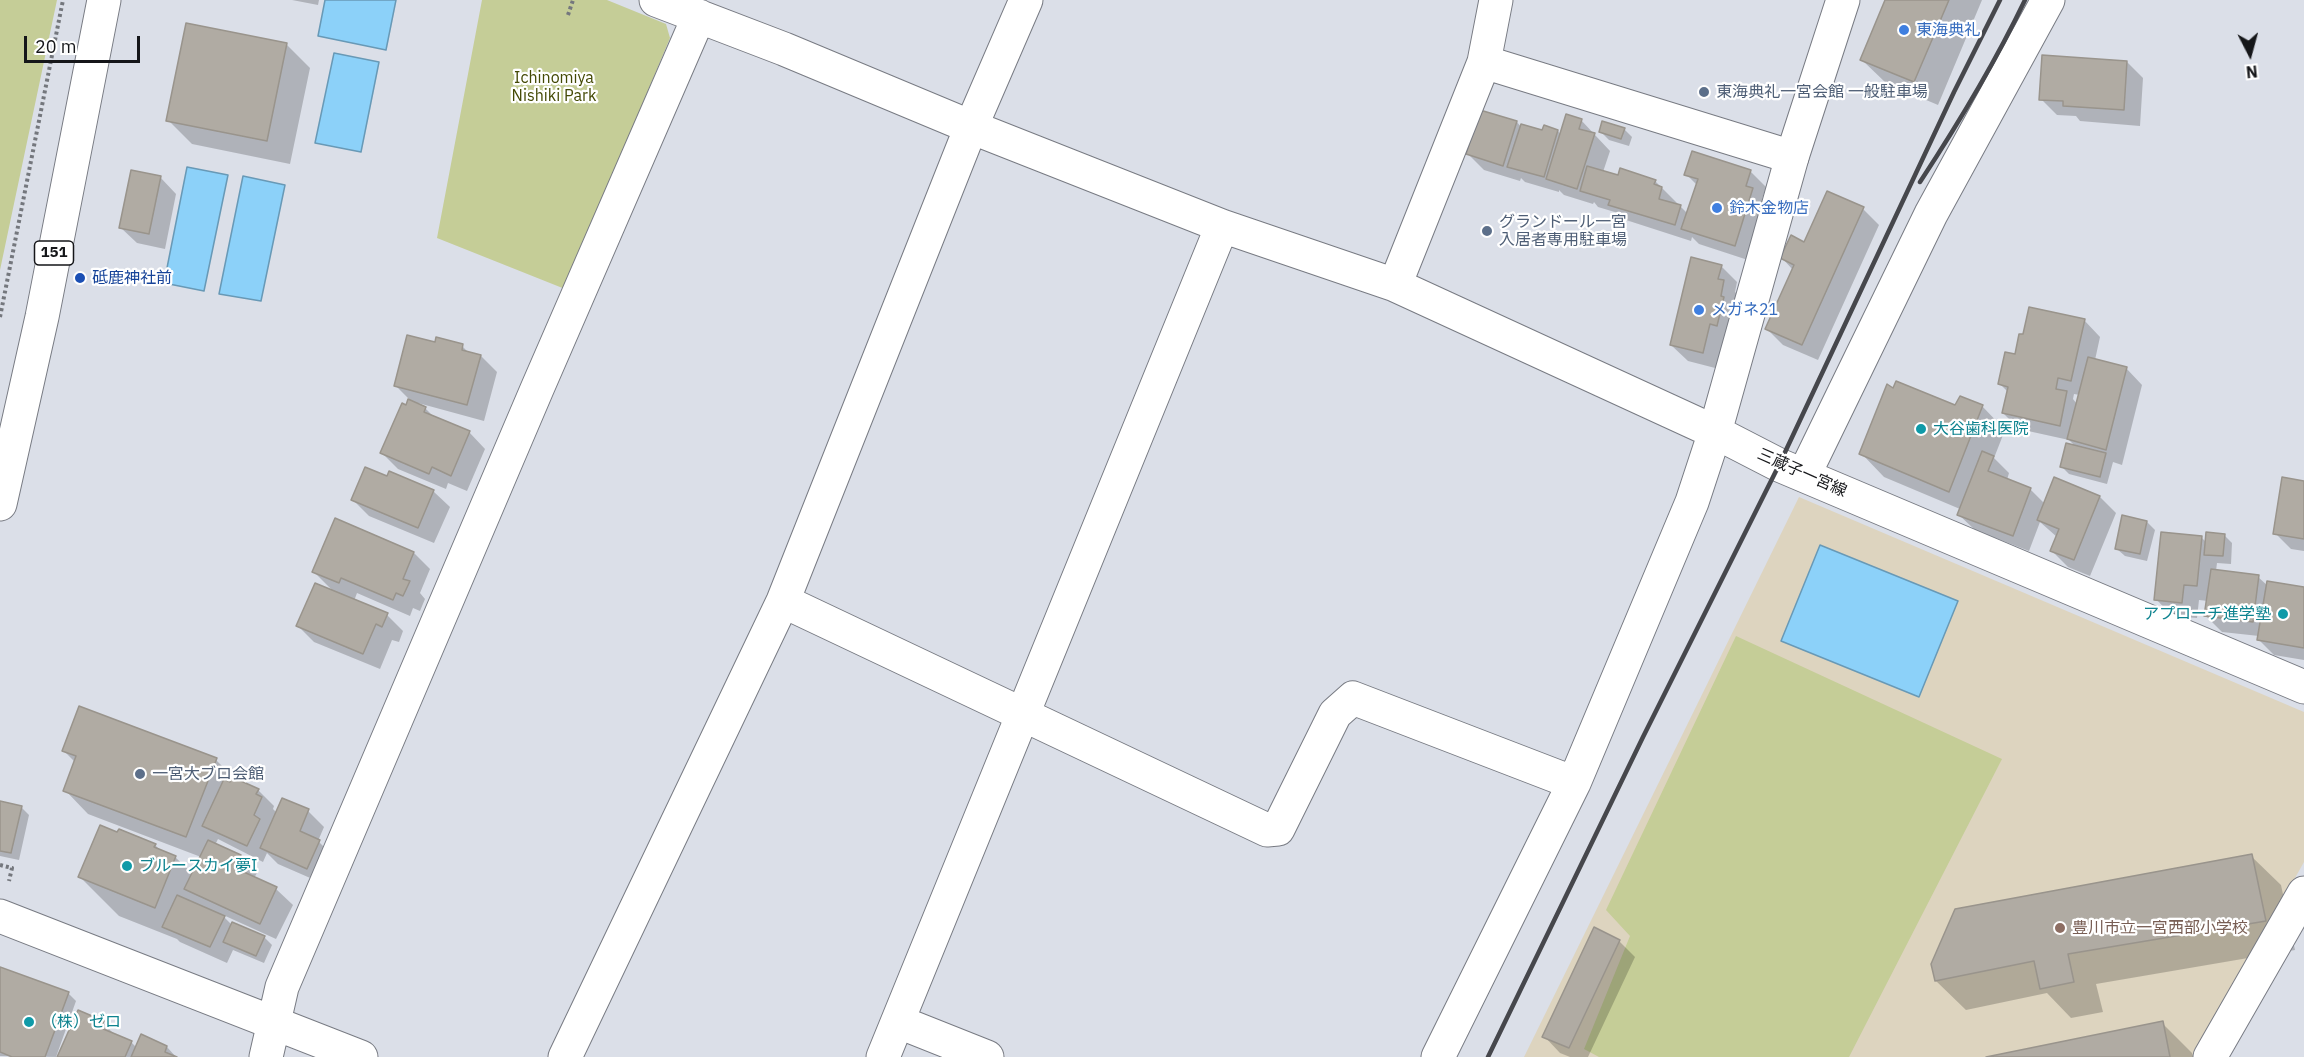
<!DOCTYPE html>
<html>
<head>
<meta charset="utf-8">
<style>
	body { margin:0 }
	#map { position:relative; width:2304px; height:1057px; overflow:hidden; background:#dbdfe8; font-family:"IBM Plex Sans",sans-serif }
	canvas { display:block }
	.north { position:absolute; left:2220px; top:24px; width:60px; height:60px; -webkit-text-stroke:4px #fff; paint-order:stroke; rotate:174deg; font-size:16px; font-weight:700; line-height:24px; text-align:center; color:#151619 }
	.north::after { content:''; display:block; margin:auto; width:21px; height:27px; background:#151619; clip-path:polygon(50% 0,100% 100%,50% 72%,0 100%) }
	.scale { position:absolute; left:24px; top:36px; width:116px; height:27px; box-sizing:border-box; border:3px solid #151619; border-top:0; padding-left:8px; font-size:18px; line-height:21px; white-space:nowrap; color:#151619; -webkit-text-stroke:4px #fff; paint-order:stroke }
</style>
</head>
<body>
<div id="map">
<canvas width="2304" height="1057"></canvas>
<div class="north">N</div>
<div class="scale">20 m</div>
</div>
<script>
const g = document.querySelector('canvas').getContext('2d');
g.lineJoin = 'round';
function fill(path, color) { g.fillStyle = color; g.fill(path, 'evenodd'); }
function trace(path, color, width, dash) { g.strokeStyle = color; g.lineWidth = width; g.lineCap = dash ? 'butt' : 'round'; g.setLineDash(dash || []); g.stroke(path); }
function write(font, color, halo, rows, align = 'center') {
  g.font = font + ' "IBM Plex Sans","Noto Sans JP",sans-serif'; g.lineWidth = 4.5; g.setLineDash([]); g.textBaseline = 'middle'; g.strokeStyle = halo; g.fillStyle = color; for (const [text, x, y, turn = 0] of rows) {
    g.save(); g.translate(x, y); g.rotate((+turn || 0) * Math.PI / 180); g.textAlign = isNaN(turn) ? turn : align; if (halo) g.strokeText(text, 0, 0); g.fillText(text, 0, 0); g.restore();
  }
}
const education = new Path2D(`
	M1799 497 2304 712V862L2194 1057H1524Z`);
const green = new Path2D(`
	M0 0H57L0 270Z
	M482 0H607L666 24 670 38 565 289 437 238Z
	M1736 636 2002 759 1849 1057H1599L1584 1049 1630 936 1606 910Z`);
const water = new Path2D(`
	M325 0H396L386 50 318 36Z
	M334 53 379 62 361 152 315 143Z
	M187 167 228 175 204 291 164 283Z
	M243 176 285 185 261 301 219 294Z
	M1820 545 1958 601 1919 697 1781 641Z`);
const shadow = new Path2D(`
	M292 0H319L318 5Z
	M1887 0H1982L1938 105 1886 83 1862 60Z
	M286 44 310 68 290 164 192 144 168 120Z
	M2127 62 2143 78 2140 126 2080 121 2076 116 2057 115 2041 99Z
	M1581 120 1610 151 1603 172 1619 177 1655 181 1688 214 1697 185 1686 174 1750 171 1766 187 1762 199 1768 206 1751 261 1699 244 1692 237 1691 241 1626 220 1618 213 1598 207 1594 202 1593 204 1564 195 1559 190V192L1525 182 1521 178 1520 181 1484 170 1468 154 1517 122 1521 127 1543 132 1544 127 1558 131 1561 135Z
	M1624 129 1632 137 1629 146 1609 140 1601 132Z
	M160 177 176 194 165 249 137 243 120 227Z
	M1863 209 1879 225 1818 360 1783 345 1766 328 1793 270 1782 258Z
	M1721 266 1737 282 1735 292 1740 297 1719 369 1688 361 1671 345Z
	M2084 320 2100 337 2095 360 2126 368 2142 385 2122 465 2113 462 2107 484 2069 474 2061 466 2077 448 2069 440 2019 429 2003 413 2008 392 2000 384 2016 356ZM2074 394 2080 395 2077 404 2073 399Z
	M436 344 462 346 469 353 481 356 497 372 484 421 418 403V405L425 408 435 418 469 432 485 449 467 491 448 483 446 489 398 469 382 453 410 400 396 386Z
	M1982 406 2005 430 1994 458 2009 473 2007 480 2030 489 2045 504 2100 497 2116 513 2090 576 2068 567 2052 551 2057 537 2040 522 2029 551 1975 530 1958 514 1960 509 1884 477 1861 453 1956 407Z
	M2304 482V551L2291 549 2275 533Z
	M433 491 450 507 434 543 369 516 353 500Z
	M2123 517 2147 522 2155 530 2147 561 2125 556 2117 549Z
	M2224 535 2232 543 2231 564 2217 563 2216 571 2258 577 2268 586 2304 589V660L2274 655 2258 639 2259 636 2222 632 2206 616 2208 601 2199 600 2197 618 2172 616 2156 599 2201 537 2207 543Z
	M414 553 430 569 420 593 425 599 420 611 413 608 410 616 357 593 354 601 387 615 403 631 399 642 392 640 380 669 314 642 298 626 334 592 314 572Z
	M64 751 216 760 237 781 258 790 274 806 273 809 277 813 283 800 308 811 324 827 318 841 335 858 324 884 278 864 267 853 263 862 218 839 215 845 240 857 257 873 254 878 276 889 293 905 276 939 221 914 232 925 264 937 272 945 264 963 233 950 227 963 180 942 177 939 119 916 80 877 155 845 161 851 175 857 193 874 201 857 88 814 65 790 75 762Z
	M0 802 21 807 29 815 19 860 0 856Z
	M2251 856 2281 885 2295 950 2096 984 2103 1012 2071 1018 2047 993 1966 1010 1936 981Z
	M1619 941 1635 957 1588 1057H1570L1560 1053 1544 1036Z
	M0 969 68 993 76 1001 56 1057 0 1056Z
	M103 1023 116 1036 131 1042 137 1048 167 1047 176 1057H59Z
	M2162 1023 2192 1053 2193 1057H1994Z`);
const building = new Path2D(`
	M1885 0H1949L1914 82 1860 60Z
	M186 23 287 43 267 141 166 121Z
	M2042 55 2127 61 2124 110 2063 106V101L2039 100Z
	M1480 110 1517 121 1503 166 1466 154Z
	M1566 114 1582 119 1579 129 1595 133 1577 189 1546 179Z
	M1602 121 1625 128 1621 139 1599 132Z
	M1521 124 1542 130 1544 125 1558 130 1544 177 1507 167Z
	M1692 151 1751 170 1746 186 1753 188 1735 246 1681 229 1698 179 1684 175Z
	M1587 166 1618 175 1620 168 1656 180 1654 184 1662 187 1659 199 1681 205 1675 225 1608 205 1610 200 1580 191Z
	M131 170 161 176 149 234 119 228Z
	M1827 191 1864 207 1802 345 1765 329 1794 265 1780 258 1791 235 1804 242Z
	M1691 257 1722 265 1718 279 1724 280 1721 296 1724 297 1717 326 1710 324 1703 353 1670 345Z
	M2029 307 2085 319 2071 381 2058 378 2056 389 2067 391 2060 426 2002 413 2008 387 1998 384 2005 352 2015 354 2019 334H2023Z
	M407 335 435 342 436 337 463 344 462 350 481 355 467 405 394 386Z
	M2088 357 2127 367 2106 450 2067 439Z
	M1896 381 1955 405 1960 396 1983 405 1949 492 1859 454 1887 384 1893 388Z
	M408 399 426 407 424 412 470 431 451 476 432 467 429 474 380 453 402 403 406 405Z
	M2066 443 2106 453 2100 477 2060 467Z
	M1982 451 1994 456 1988 471 2031 488 2013 536 1957 515Z
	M365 467 387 476 389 471 434 490 418 528 351 500Z
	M2054 477 2100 496 2074 560 2050 551 2059 529 2037 520Z
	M2282 477 2304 481V539L2273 534Z
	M2122 515 2147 521 2140 554 2115 549Z
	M335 518 414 552 403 579 410 581 403 596 396 593 393 600 341 578 339 583 312 572Z
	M2161 532 2202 536 2197 586 2184 585 2182 603 2154 600Z
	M2206 532 2225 534 2223 556 2204 555Z
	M2211 569 2259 575 2253 622 2204 616Z
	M2267 581 2304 587V648L2257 640Z
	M315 583 388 613 382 627 376 624 363 654 296 626Z
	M79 706 217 758 186 837 63 791 76 756 62 751Z
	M232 777 259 789 256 794 262 797 254 815 260 819 247 846 202 826 224 779 230 782Z
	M282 798 309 809 300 831 320 840 307 869 260 848Z
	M0 801 22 806 11 853 0 851Z
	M100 825 117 832 119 829 156 844 154 847 176 856 155 908 78 877Z
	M208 840 241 855 235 868 277 887 260 924 184 889Z
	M2252 854 2266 921 2068 954 2074 982 2040 989 2034 961 1935 981 1931 964 1955 909Z
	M177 895 225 916 210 947 162 927Z
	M232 922 265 936 256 956 223 942Z
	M1594 927 1620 940 1569 1048 1542 1037Z
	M0 967 69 992 45 1057H12L0 1052Z
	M78 1010 104 1021 101 1028 132 1041 125 1057H57Z
	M2163 1021 2170 1057H1986Z
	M141 1034 167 1046 165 1052 177 1057H131Z`);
const path = new Path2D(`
	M568 15 573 0
	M0 317 63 0
	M0 865 12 868 9 881`);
const minor = new Path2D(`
	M656 0 784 49 971 127 1222 226 1395 285 1715 432 1692 502 1574 783 1438 1057
	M1484 62 1792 157
	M1395 285 1484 62 1496 0
	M1804 475 1931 214 2048 0
	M783 601 1267 830 1278 829 1335 714 1353 698 1574 783
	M0 916 361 1057
	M899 1022 987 1057
	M266 1057 282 987 537 389 699 16
	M565 1057 783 601 971 127 1026 0
	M883 1057 1222 226
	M2210 1057 2304 893`);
const secondary = new Path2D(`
	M1843 0 1792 157 1715 432 1779 465 2304 687`);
const trunk = new Path2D(`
	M0 504 42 317 104 0`);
const rail = new Path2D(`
	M1920 182C1960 121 1994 65 2025 0
	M1488 1057 1643 737 1779 465 1954 92 2000 0`);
const markers = [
	[1904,30,6,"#3f7fe0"],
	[1704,92,6,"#5c6f8a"],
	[1717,208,6,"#3f7fe0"],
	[1487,231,6,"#5c6f8a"],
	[80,278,6,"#1a4fb4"],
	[1699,310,6,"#3f7fe0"],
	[1921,429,6,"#0f9aa8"],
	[2283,614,6,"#0f9aa8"],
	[140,774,6,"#5c6f8a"],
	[127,866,6,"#0f9aa8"],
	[2060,928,6,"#8d6e63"],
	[29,1022,6,"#0f9aa8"]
];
const shields = [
	[54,253,39]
];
const shieldNames = [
	["151",54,253]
];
const shopNames = [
	["東海典礼",1916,30],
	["鈴木金物店",1729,208],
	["メガネ21",1711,310]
];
const parkNames = [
	["Ichinomiya",554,78],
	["Nishiki Park",554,96]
];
const serviceNames = [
	["東海典礼一宮会館 一般駐車場",1716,92],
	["グランドール一宮",1499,222],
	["入居者専用駐車場",1499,240],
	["一宮大ブロ会館",152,774]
];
const transitNames = [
	["砥鹿神社前",92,278]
];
const cultureNames = [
	["大谷歯科医院",1933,429],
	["アプローチ進学塾",2271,614,"right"],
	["ブルースカイ夢I",139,866],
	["（株）ゼロ",41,1022]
];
const streetNames = [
	["三蔵子一宮線",1802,473,24]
];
const educationNames = [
	["豊川市立一宮西部小学校",2072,928]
];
fill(education, '#ddd4bf');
fill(green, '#c5cd97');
fill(water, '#8cd1f9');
trace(water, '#6899b6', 1.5);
fill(shadow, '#0003');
fill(building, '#b0aba3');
trace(building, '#99948c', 1.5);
trace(minor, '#787b83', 35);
trace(secondary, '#787b83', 35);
trace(trunk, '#787b83', 35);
trace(path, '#74777d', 4, [3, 3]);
trace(minor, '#fff', 33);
trace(secondary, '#fff', 33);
trace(trunk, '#fff', 33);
trace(rail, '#46474c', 4.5);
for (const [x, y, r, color] of markers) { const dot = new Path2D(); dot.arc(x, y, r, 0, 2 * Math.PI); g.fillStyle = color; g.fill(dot); trace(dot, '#fff', 2); }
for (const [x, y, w] of shields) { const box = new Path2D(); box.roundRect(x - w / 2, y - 12, w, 24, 4.5); g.fillStyle = '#fff'; g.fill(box); trace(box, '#151619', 1.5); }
write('bold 15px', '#151619', null, shieldNames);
write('16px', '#366cbe', '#fff', shopNames, 'left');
write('16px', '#434904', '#fff', parkNames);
write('16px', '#4e5e75', '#fff', serviceNames, 'left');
write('16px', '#164399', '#fff', transitNames, 'left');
write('16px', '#0d838f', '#fff', cultureNames, 'left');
write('16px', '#151619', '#fff', streetNames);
write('16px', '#785e54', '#fff', educationNames, 'left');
</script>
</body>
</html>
